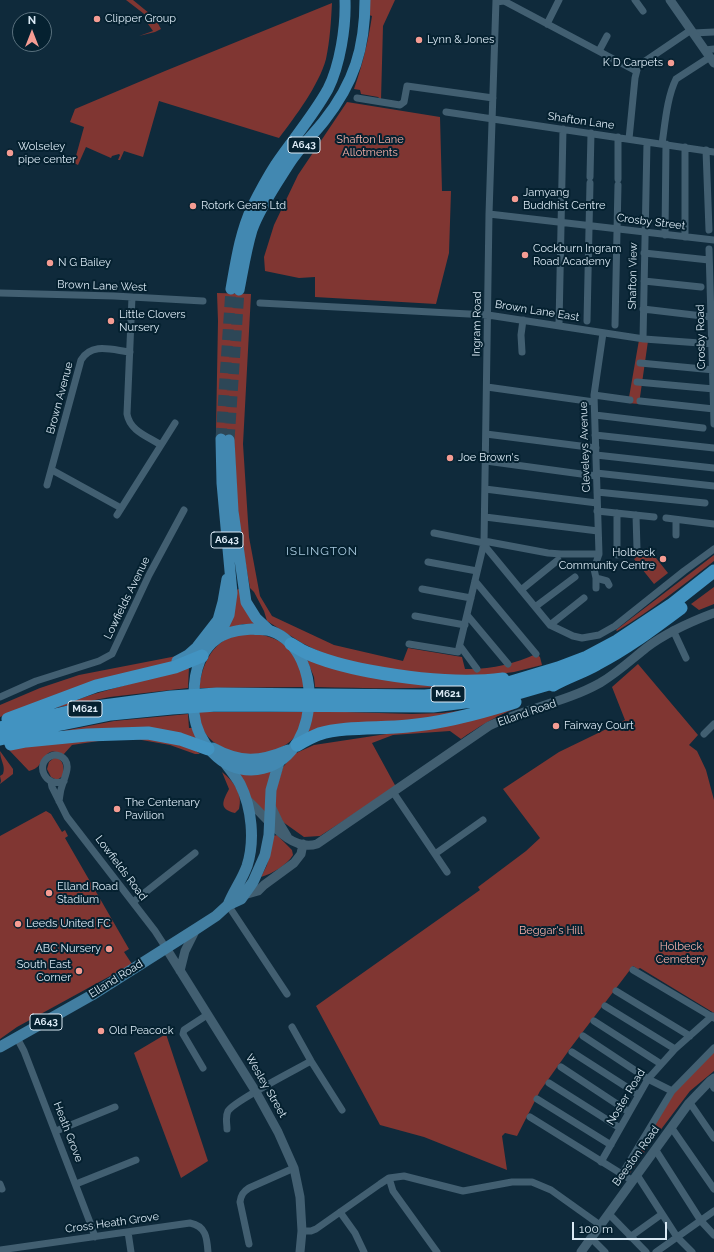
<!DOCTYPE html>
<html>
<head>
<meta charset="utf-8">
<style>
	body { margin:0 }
	#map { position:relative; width:714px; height:1252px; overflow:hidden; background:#0f2a3b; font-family:Raleway,sans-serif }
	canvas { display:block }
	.north { position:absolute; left:12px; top:12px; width:40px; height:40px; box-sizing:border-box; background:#052130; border:1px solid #5a717e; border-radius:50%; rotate:0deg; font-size:11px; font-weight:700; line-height:16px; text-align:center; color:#dae9f4 }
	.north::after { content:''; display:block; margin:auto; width:14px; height:18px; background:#f59c93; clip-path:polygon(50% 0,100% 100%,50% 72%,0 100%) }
	.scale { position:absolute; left:572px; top:1222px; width:95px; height:18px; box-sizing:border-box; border:2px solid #dae9f4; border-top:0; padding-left:5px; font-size:12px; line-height:14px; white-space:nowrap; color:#dae9f4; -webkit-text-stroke:3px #052130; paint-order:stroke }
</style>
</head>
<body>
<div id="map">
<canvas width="714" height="1252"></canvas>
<div class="north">N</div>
<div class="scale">100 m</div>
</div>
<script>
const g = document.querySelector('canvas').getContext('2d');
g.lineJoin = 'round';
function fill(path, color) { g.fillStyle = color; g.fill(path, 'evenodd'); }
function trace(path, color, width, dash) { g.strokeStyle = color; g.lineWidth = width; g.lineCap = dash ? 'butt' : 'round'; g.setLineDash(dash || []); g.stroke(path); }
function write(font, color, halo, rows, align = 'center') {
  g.font = font + ' Raleway,sans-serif'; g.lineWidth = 4; g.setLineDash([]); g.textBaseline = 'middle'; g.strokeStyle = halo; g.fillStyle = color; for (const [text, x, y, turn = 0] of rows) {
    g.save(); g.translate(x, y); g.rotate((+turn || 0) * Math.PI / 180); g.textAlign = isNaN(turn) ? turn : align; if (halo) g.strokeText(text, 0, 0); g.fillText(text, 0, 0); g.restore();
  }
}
const green = new Path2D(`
	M126 0H133L155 18 161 29 155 32 139 36 153 31 148 24 152 20Z
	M369 0H395L383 26 381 100 378 97 361 94 360 90 354 89C363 63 368 42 372 16L369 15Z
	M332 3C331 22 330 40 326 59 319 85 295 117 279 138L159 101 143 157 124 151 120 160H118L120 155 119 154 112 156 111 158 86 147 78 165 74 163 84 127 70 122 75 109 165 71Z
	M347 102 440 117 442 191H451L449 253 436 304 315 297V277L299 278 265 271 264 257 274 225 298 175Z
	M217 293 251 294 243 444 249 537 260 596 272 616 334 645 403 661 408 648 462 657 465 669C488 670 515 664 536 654L540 657 542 665 514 672 484 676H450L403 671 357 663 328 656 302 643 267 621 264 611 254 592 250 588 241 538 237 500 234 440 217 437 216 429 218 321Z
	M639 340 648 341 639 404 628 403Z
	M648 548 668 573 654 584 634 559Z
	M714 555V561C682 586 652 610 617 631L616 630Z
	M714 587V604L699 610 691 604Z
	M239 589 258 624H243L228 629 236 590Z
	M253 633C277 637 292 645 301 668 304 674 304 681 305 687L199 688C202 666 211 643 234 636 240 634 247 634 253 633Z
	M304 653 469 685C418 690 367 688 315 687L314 677Z
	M182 655 183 658 0 717V705L40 688 79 675Z
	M638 664 698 735 689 745 697 751 706 770 714 800V1013L640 968 638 969 633 966 572 1046 540 1091 517 1136 505 1133 502 1136 507 1170 424 1137 380 1125 316 1006 480 890 478 887 526 851 540 838 503 789 559 752 625 720 612 687Z
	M189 667 188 688 110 697 50 709 94 694Z
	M514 707V709C495 717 478 727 461 739L450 731 393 735 372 743 396 787 320 836 304 837 283 822 276 811 274 796 283 767 294 754 314 745 393 733Z
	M482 708 455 715 308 733 313 711 412 714 442 713Z
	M199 712H304C302 720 300 728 296 735 286 750 261 756 245 755 231 753 213 745 205 733 201 728 200 719 199 712Z
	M188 714 189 728H192L199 744 187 739 53 733 114 721Z
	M96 737C126 737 175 733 200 754H195L170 745 136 739 105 740 72 745 63 755C48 747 48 754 40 764 37 768 33 770 29 771L8 749 27 744Z
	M0 751 13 769V774L0 784 1 781 0 776 3 774C6 765 0 761 0 751Z
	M55 757C64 760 64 767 63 776L57 780 51 777 47 769 49 762Z
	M274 770 265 815 251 799 237 772C250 774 261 773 274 770Z
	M222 772C234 782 243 793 239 809L235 813C218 809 223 801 229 789Z
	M46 811 51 814 62 832 65 830 68 836 65 838 129 949 124 952 132 964 17 1027 0 1039V836Z
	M277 835 292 850 293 855C287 865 272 874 261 877L267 865 273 836Z
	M166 1034 208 1161 181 1178 134 1053Z
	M714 1051V1071L690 1091 650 1144 630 1173 628 1172 670 1096Z`);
const trunkTunnel = new Path2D(`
	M221 439 231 289
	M229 440 239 290`);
const minor = new Path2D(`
	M635 0 643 11
	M496 2 504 1 636 71
	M547 24 559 0
	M693 33 714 32
	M705 50 714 49
	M599 51 607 36
	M357 98 400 105 404 102 407 86 493 98
	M446 112 714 152
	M629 139 635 78 638 66 691 30
	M662 144C665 124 667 97 676 79L710 57
	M685 147V237
	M706 150 709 230
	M590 177 591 133
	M618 179V137
	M489 214 714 240
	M665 235 666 144
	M709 249 714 424
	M644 253 709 260
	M644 281 701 287
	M0 293 114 296 203 301
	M132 297 127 414C130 431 147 436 161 445
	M260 303 488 315 644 339 714 344
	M643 309 711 317
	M587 321 590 183
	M559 325 563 129
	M615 325 618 185
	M603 333 594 395 599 554 594 569 596 578 607 581 609 585
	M643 339 647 142
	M522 352 521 335 523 320
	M640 363 714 370
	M637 382 714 389
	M487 387 594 402
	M594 395 630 400
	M640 401 714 409
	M595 415 703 428
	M486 434 596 448
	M595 435 714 448
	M596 455 714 468
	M486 461 596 476
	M52 470 121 508
	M596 473 714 486
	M47 485 81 360C92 342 112 350 130 352
	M485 489 597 503
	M597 492 705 503
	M597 511 654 517
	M617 513V555
	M117 515 175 423
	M636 515 637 549
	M485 517 598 531
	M666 518 714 524
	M434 533 484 543
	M676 535V520
	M484 541 548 553 561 554H599
	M484 545 550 625 573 636 582 638 599 635 615 626 684 571 714 549
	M428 562 477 571
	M596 578V588
	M475 581 536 654
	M422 589 471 598
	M521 590 558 560
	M535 607 575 577
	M467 615 508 664
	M415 616 465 625
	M550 625 584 598
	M673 630 686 658
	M409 644 458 652 484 543 489 214 496 0
	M460 646 477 669
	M0 697 36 681 99 661 112 654 149 575 184 510
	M704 734 714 724
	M51 782 52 787 67 817 155 931 166 948
	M393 792 447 872
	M59 801C60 796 60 791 62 786 65 776 73 762 60 756 57 755 54 754 51 756 34 763 45 789 64 781
	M435 854 483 820
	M133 902 195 853
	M228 905 287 994
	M633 970 714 1018
	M616 991 690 1036
	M605 1006 675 1049
	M594 1021 661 1064
	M292 1027 311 1061 342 1110
	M583 1036 648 1079 672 1091
	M17 1038 24 1051 91 1225 95 1237
	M572 1052 639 1095
	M561 1067 629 1112
	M203 1068 183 1034 184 1030 207 1015
	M710 1081 714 1088
	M549 1083 620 1128
	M537 1099 611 1145
	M690 1103 714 1138
	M530 1117 633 1181
	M671 1127 714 1189
	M227 1129C227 1123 225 1117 228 1111 234 1101 297 1069 311 1061
	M56 1131 115 1107
	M655 1149 701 1221 714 1235
	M601 1162 648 1079 675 1049 712 1016
	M622 1174 672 1091 714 1048
	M637 1175 677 1237 692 1252
	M389 1178 393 1191 437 1252
	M0 1184 2 1189
	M76 1184 136 1160
	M340 1212 355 1233 364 1252
	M609 1214 646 1252
	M302 1231H311L316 1229 380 1184 389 1178 404 1176 463 1191 512 1182H532L551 1190 600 1225
	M128 1232 131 1252
	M630 1237 662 1214
	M591 1238 605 1252
	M249 1244 240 1202C241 1195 243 1192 249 1188L294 1168
	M0 1250 190 1223C206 1226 207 1238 208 1252
	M656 1252 714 1211`);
const tertiary = new Path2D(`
	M670 0 714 63
	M246 799C265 814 288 853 317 844L489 726C525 708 564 703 600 683 617 673 631 660 646 648 667 632 690 622 714 613
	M270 804 278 821 287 836
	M244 895 258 891 264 885 294 863 301 854 303 844
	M166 948 256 1092 278 1132 294 1168 300 1197 302 1231 300 1252
	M180 971 185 951 196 929
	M581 1252 689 1103 710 1081 714 1078`);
const primary = new Path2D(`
	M226 764C231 771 236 777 240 784 252 808 255 841 247 866 242 880 233 892 228 905
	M0 1047 92 995 196 929 216 916 228 905 241 899 253 882 265 855 269 835 271 790 279 762`);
const trunk = new Path2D(`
	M231 289C236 261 240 233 252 207 259 193 267 178 276 164 293 139 313 116 328 89 340 65 346 27 345 0
	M239 290C243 270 246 250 252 230 259 209 277 183 289 164 299 148 313 135 324 121 354 83 365 48 365 0
	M229 440 233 511 246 602 256 618 270 631
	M253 629C258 630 265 629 271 631 328 651 321 768 251 770 221 770 197 742 194 713 193 707 194 701 194 695 194 674 199 651 218 638 228 631 241 630 253 629Z
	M218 638 229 615 232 593 222 483 221 439
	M177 661 188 655 197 647 218 620 223 602 227 579
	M213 748C240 763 260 762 288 750`);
const motorway = new Path2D(`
	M291 644C296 647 302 651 307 653 327 662 348 667 369 671 412 679 459 685 503 679
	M553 685C567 677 583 672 597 664 628 648 654 628 681 608
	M8 719 96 686 175 667 202 656
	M0 728 81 709 171 697 217 694 425 696 485 690 558 668 587 657 617 641 671 605 714 571
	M0 739 47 727 111 714 172 708 217 705 433 706 504 697 559 681
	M11 744 26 741 87 735 148 733 180 739 208 749
	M297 745C304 741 311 737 319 734 344 726 381 729 408 726 444 723 480 713 515 702`);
const markers = [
	[97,19,4,"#f59c93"],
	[419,40,4,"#f59c93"],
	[671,63,4,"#f59c93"],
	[10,153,4,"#f59c93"],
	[515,199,4,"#f59c93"],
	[193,206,4,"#f59c93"],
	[525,255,4,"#f59c93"],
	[50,263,4,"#f59c93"],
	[111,321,4,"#f59c93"],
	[450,458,4,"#f59c93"],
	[663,559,4,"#f59c93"],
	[556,726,4,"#f59c93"],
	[117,809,4,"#f59c93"],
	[49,893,4,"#f59c93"],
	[18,924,4,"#f59c93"],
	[109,949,4,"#f59c93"],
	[79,971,4,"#f59c93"],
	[101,1031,4,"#f59c93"]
];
const shields = [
	[304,145,32],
	[227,540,32],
	[448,694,34],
	[85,709,34],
	[46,1022,32]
];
const shieldNames = [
	["A643",304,145],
	["A643",227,540],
	["M621",448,694],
	["M621",85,709],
	["A643",46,1022]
];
const poiNames = [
	["Clipper Group",105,19],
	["Lynn & Jones",427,40],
	["K D Carpets",663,63,"right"],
	["Wolseley",18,147],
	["pipe center",18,160],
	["Jamyang",523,193],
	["Buddhist Centre",523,206],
	["Rotork Gears Ltd",201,206],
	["Cockburn Ingram",533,249],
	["Road Academy",533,262],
	["N G Bailey",58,263],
	["Little Clovers",119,315],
	["Nursery",119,328],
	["Joe Brown's",458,458],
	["Holbeck",655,553,"right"],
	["Community Centre",655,566,"right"],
	["Fairway Court",564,726],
	["The Centenary",125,803],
	["Pavilion",125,816],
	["Elland Road",57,887],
	["Stadium",57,900],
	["Leeds United FC",26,924],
	["ABC Nursery",101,949,"right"],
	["South East",71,965,"right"],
	["Corner",71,978,"right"],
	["Old Peacock",109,1031]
];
const streetNames = [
	["Shafton Lane",581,121,8],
	["Crosby Street",651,222,7],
	["Shafton View",633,276,-89],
	["Brown Lane West",102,286,2],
	["Brown Lane East",537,311,9],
	["Ingram Road",477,324,-89],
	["Crosby Road",701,337,-91],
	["Brown Avenue",60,398,-75],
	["Cleveleys Avenue",585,447,-92],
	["Lowfields Avenue",127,598,-64],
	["Elland Road",527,713,-19],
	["Lowfields Road",121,868,53],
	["Elland Road",116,979,-32],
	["Wesley Street",266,1086,60],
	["Noster Road",626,1097,-59],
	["Heath Grove",68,1132,69],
	["Beeston Road",636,1156,-54],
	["Cross Heath Grove",112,1223,-8]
];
const parkNames = [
	["Shafton Lane",370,140],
	["Allotments",370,153],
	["Beggar's Hill",551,931],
	["Holbeck",681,947],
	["Cemetery",681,960]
];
const neighbourhoodNames = [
	["ISLINGTON",322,551]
];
fill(green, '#803632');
trace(trunkTunnel, '#2d4757', 11, [11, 5.5]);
trace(minor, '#425f71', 7);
trace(tertiary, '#425f71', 9);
trace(primary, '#427ea1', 11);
trace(trunk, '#4288b1', 11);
trace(motorway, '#4293c1', 13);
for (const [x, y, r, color] of markers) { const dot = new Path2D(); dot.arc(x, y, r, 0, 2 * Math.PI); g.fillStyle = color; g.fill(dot); trace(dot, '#052130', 1.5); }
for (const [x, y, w] of shields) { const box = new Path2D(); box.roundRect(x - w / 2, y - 8, w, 16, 3); g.fillStyle = '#052130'; g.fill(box); trace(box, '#dae9f4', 1); }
write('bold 10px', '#dae9f4', null, shieldNames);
write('11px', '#dae9f4', '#052130', poiNames, 'left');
write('11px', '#dae9f4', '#052130', streetNames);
write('11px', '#f6afa8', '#052130', parkNames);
g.letterSpacing = '1px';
write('12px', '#a9c9de', '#052130', neighbourhoodNames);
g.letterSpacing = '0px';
</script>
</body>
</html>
